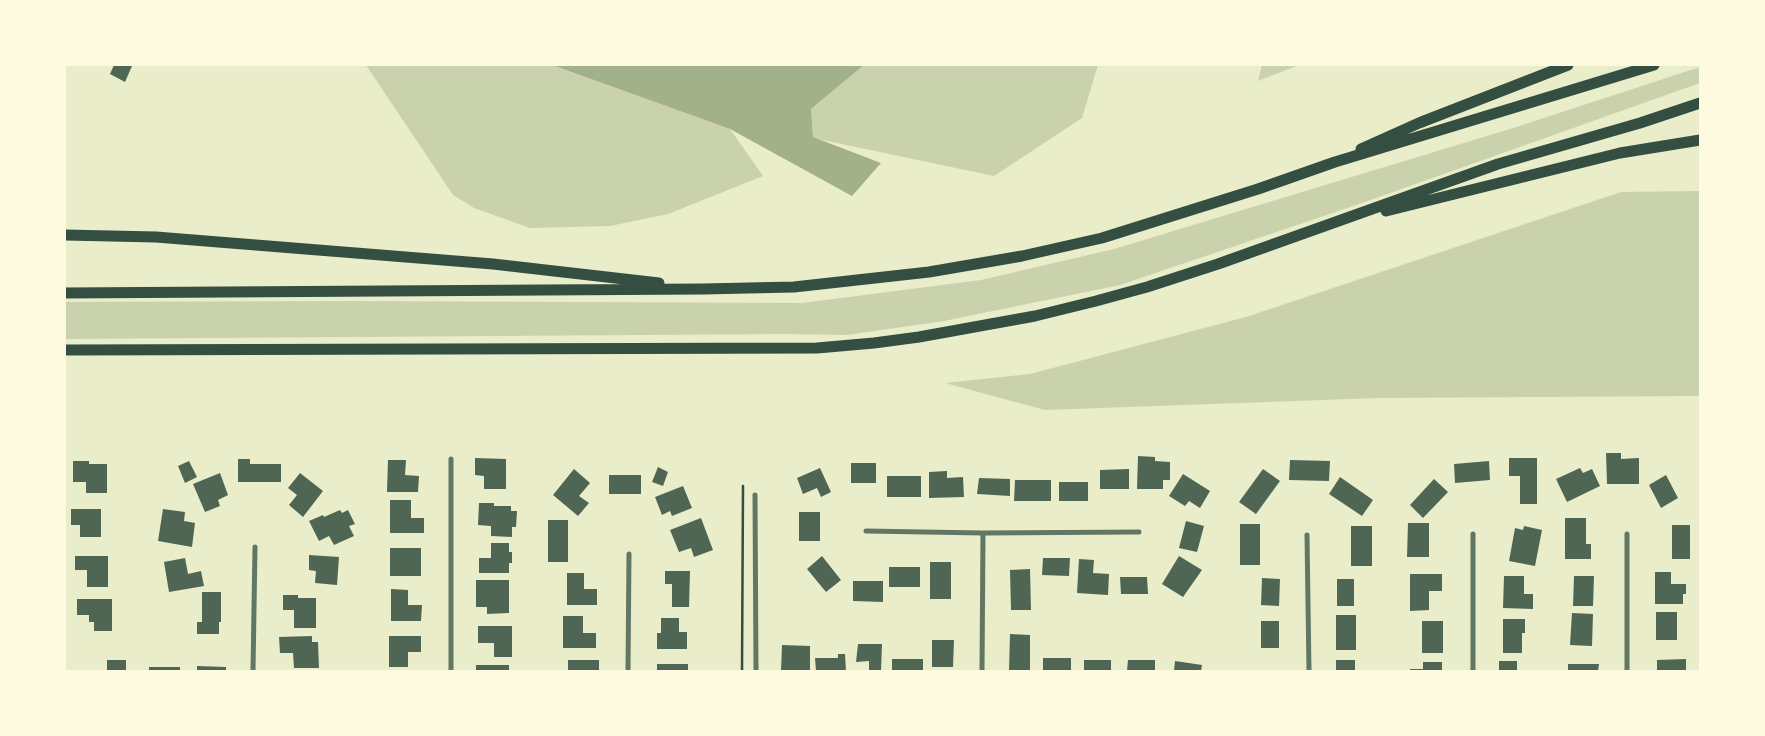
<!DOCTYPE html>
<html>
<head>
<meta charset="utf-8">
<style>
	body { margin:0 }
	#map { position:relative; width:1765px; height:736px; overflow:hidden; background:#e9edc9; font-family:Overpass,sans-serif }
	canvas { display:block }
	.frame { position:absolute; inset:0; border:66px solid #fefae0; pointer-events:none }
</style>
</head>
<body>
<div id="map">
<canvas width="1765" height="736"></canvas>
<div class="frame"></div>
</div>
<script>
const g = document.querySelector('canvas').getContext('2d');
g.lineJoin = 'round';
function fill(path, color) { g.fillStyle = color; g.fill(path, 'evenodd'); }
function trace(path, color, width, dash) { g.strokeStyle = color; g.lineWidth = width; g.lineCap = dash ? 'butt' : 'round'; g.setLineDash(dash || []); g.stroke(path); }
const green = new Path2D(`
	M366 65H552L730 129 763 176 668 214 610 226 530 228 474 208 453 195Z
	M864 65H1098L1082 118 994 176 813 138 811 109Z
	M1262 65H1299L1258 81Z
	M1700 67V83L1362 203 1120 285 944 321 847 335 784 334 65 339V302L352 301 802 303 981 280 1114 249 1510 129Z
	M1700 191V396L1379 398 1045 410 945 383 1030 374 1246 317 1621 192Z`);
const water = new Path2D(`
	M552 65H864L811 109 813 137 881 163 852 196 730 129Z`);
const building = new Path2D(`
	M114 65 132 66 125 82 110 74Z
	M1606 453H1621V459L1639 458V484H1607Z
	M1138 456 1155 457V461L1170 462V480H1163V489H1137Z
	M475 458 506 459V489H484V476L475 475Z
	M1509 458H1537V504H1520V476H1509Z
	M238 459H250V464H281V482H238Z
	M388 460H406L405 475 419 476 418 492H387Z
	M1290 460 1330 461 1329 481 1289 480Z
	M73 461H89V464H107V493H86V482H73Z
	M189 461 197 477 185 483 178 466Z
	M1489 461 1490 480 1455 483 1454 464Z
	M851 463H876V483H851Z
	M658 467 668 472 663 486 652 482Z
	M820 468 831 492 821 497 817 488 803 494 797 478Z
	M1580 468 1583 473 1592 469 1600 486 1567 502 1556 479Z
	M574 469 590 483 579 496 589 503 578 516 553 495Z
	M1129 469V489H1100V470Z
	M1263 469 1280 481 1256 514 1239 502Z
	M947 471V478L963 477 964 497 929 498V472Z
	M220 473 228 495 218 500 220 506 205 512 193 484Z
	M300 473 323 491 303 517 289 505 297 495 288 488Z
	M1183 474 1210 491 1200 508 1189 501 1185 506 1169 496Z
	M609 475H641V494H609Z
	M1666 475 1678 498 1661 508 1649 485Z
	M887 476H921V497H887Z
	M1340 477 1373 500 1362 516 1329 494Z
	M979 478 1010 479V496L977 494Z
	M1434 479 1448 492 1423 518 1410 505Z
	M1015 480H1051V501H1014Z
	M1059 482H1088V501H1059Z
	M683 486 692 508 672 516 670 511 662 515 655 497Z
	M390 500H411V518H424V533H390Z
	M479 503H494V506H511V511H517L516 527H512V537L491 536V526L478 525Z
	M71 509H101V537H80V525H71Z
	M163 509 185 512 184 521 195 523 192 547 158 541Z
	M340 510 342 513 348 510 355 524 349 526 354 536 334 545 329 536 319 541 309 521 323 515 324 517Z
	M799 512H820V541H799Z
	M701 518 713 550 694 557 691 548 679 552 670 530Z
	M1565 518H1586V544H1591V559H1565Z
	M548 520H568V562H548Z
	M1186 521 1204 526 1197 552 1179 548Z
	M1408 523H1429V557H1407Z
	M1240 524H1260V565H1240Z
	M1672 525H1690V559H1672Z
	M1351 526H1372V566H1351Z
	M1524 526 1542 530 1535 566 1509 561 1515 528 1523 530Z
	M491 543H509V552H512V563H509V573H479V558H491Z
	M390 548H421V576H390Z
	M309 555 339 557 337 585 315 583 316 571 309 570Z
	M75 556H108V587H87V570H75Z
	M822 556 841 580 826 592 807 569Z
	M1179 556 1202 570 1183 597 1162 584Z
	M185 558 188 574 201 571 204 586 169 592 164 562Z
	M1043 558H1070L1069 576 1042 575Z
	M1079 559 1094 560 1093 573 1109 574 1108 595 1077 593Z
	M930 562H951V599H930Z
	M889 567H920V587H889Z
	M1030 569 1031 610H1011L1010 570Z
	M665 571H690L689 607H672V584H665Z
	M1655 572H1671V584H1686V594H1683V604H1655Z
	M567 573H584V589H597V605H567Z
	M1410 574H1442V591H1429V610L1410 611Z
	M1504 576H1524V594H1533V609L1503 608Z
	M1574 576H1594L1593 606H1573Z
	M1120 577H1147L1148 594H1121Z
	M1262 578 1280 579 1279 606 1261 605Z
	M1337 579H1354V606H1337Z
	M476 580H509V613L487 614V607H476Z
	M853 581H883V602L853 601Z
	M391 589 408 590V605H422L421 621H391Z
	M202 592H221V622H219V634H197V622H202Z
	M283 595H298V598H316V628H294V610H283Z
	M77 599H112V631H94V622H89V615H77Z
	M1656 612H1677V640H1656Z
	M1572 613 1593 614 1592 646 1570 645Z
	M1336 615H1356V650H1336Z
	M563 616H583V633H596V648H563Z
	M661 618H679V632H687V649H657V633H661Z
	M1503 619H1525V633H1522V653H1503Z
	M1261 621H1279V648H1261Z
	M1422 621H1443V653H1422Z
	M478 626H512V657H494V643H478Z
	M1010 634 1030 635V671H1009Z
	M312 636V642H318L319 668H294L293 653H280L279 637Z
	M389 636H421V652H408V667H389Z
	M932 640H954L953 667H932Z
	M858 644H882L881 671H869V661L856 662Z
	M782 645 810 646V671H781Z
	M838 654H845L846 671H816L815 658H838Z
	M1043 658H1071V671H1043Z
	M892 659H923V671H892Z
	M1686 659V671H1657V660Z
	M107 660H126V671H107Z
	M568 660H599V671H568Z
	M1084 660H1111V671H1084Z
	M1128 660H1155V671H1127Z
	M1336 660H1355V671H1336Z
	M1175 661 1202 665 1201 671H1174Z
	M1499 661H1517V671H1499Z
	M1423 662H1442V671H1410V669H1423Z
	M657 664H688V671H657Z
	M1568 664H1599L1598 671H1568Z
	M476 665H509V671H476Z
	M197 666 226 667V671H197Z
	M149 667H180V671H149Z`);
const path = new Path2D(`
	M742 671 743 486`);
const minor = new Path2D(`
	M451 459V671
	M755 495 756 671
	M866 531 983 533 1139 532
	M1473 534V671
	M1627 534V671
	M1307 535 1309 671
	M253 671 255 547
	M628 671 629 554
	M982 671 983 533`);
const motorway = new Path2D(`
	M1361 149 1419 123 1568 65
	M1386 211 1620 153 1700 140
	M65 235 156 237 493 264 659 283
	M65 293 703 289 794 287 929 272 1022 256 1102 238 1258 189 1335 162 1654 65
	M65 350 817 348 874 343 919 337 1035 316 1096 301 1147 287 1218 264 1498 164 1640 123 1700 103`);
fill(green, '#cad2ad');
fill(water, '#a3b18a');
fill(building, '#4f6655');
trace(path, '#344e41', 2.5);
trace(minor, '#617663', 5);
trace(motorway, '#344e41', 11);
</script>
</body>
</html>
